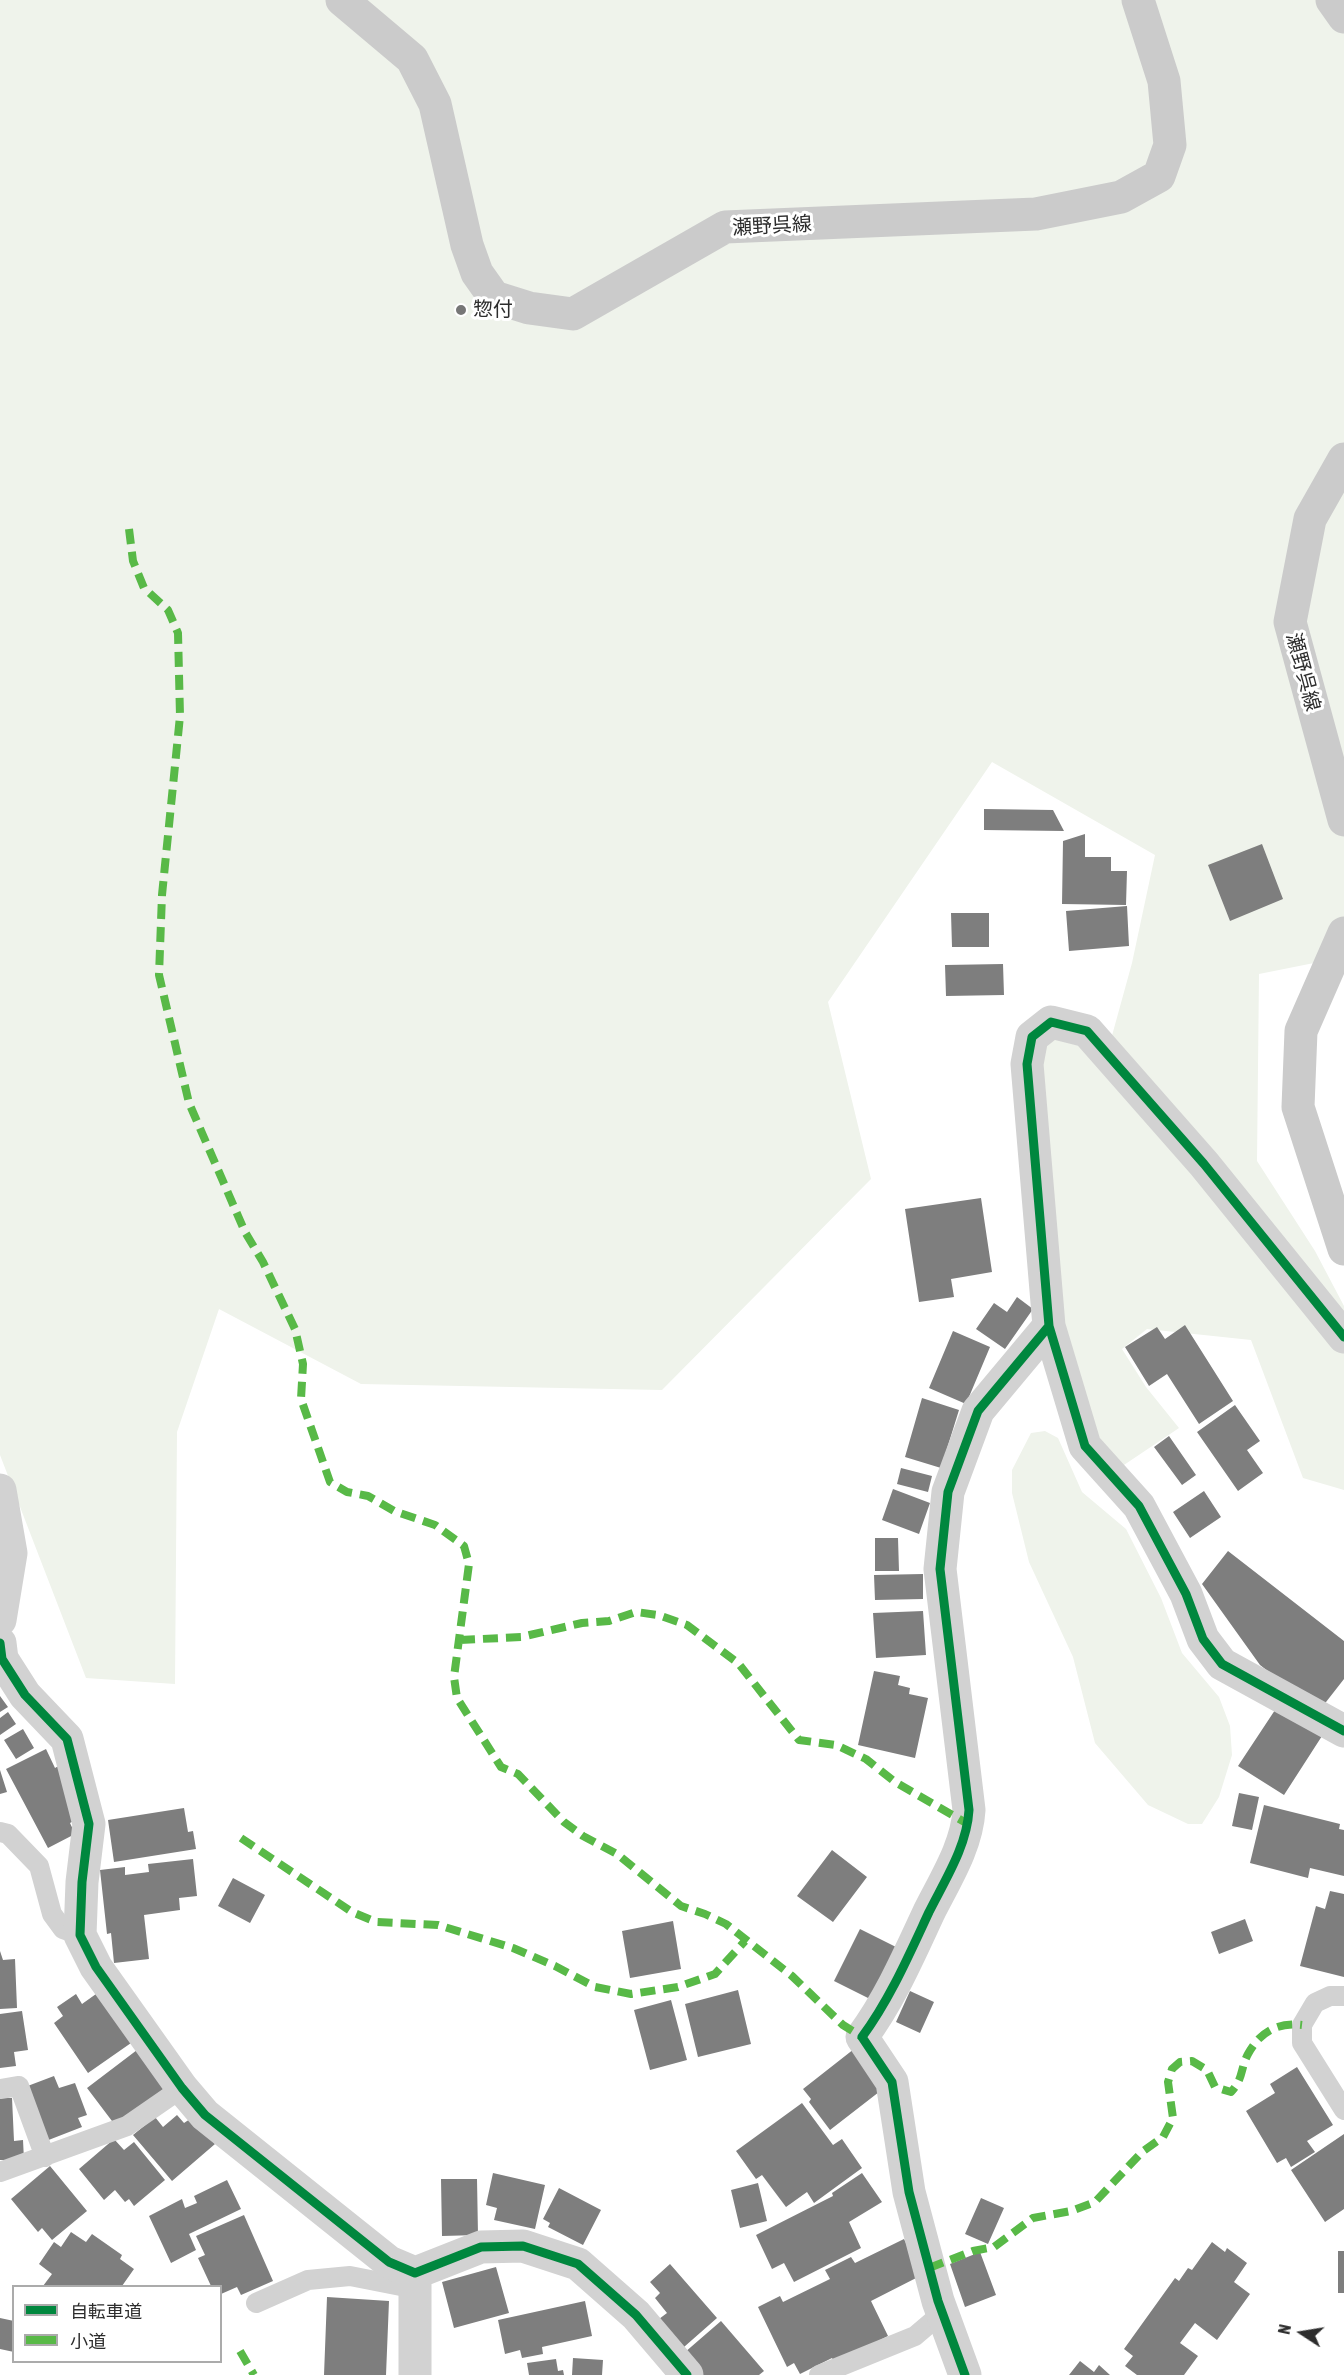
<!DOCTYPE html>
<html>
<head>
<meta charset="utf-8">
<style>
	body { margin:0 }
	#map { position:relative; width:1344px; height:2375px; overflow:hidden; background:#fff; font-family:"Asap Condensed","Noto Sans JP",sans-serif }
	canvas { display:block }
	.legend { position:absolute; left:12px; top:2285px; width:210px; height:78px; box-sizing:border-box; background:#fff; border:2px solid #ababab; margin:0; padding:8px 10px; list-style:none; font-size:18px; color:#2d2d2d }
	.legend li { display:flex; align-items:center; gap:12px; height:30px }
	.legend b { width:30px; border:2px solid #ababab }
	.north { position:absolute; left:1272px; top:2303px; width:60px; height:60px; -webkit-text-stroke:4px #fff; paint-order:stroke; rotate:282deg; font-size:16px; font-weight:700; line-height:24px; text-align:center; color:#2d2d2d }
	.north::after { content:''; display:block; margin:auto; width:21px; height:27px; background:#2d2d2d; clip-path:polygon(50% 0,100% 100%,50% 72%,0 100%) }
</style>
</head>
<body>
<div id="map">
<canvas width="1344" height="2375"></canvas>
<ul class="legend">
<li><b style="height:8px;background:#00873e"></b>自転車道</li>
<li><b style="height:8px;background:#58b947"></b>小道</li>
</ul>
<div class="north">N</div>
</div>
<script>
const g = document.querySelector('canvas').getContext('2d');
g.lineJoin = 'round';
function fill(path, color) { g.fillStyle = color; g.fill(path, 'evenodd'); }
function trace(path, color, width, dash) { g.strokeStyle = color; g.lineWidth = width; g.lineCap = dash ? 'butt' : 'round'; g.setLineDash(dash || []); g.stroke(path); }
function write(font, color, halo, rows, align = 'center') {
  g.font = font + ' "Asap Condensed","Noto Sans JP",sans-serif'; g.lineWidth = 6; g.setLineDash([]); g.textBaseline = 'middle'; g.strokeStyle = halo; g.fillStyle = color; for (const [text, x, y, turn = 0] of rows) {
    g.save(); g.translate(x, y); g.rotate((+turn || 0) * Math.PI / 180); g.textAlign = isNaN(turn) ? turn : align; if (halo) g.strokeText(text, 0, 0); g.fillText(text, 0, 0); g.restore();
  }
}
const green = new Path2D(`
	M0 0H1344V957L1259 974 1257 1161 1315 1251 1344 1306V1490L1303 1478 1251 1340 1147 1329 1122 1349 1146 1387 1179 1428 1115 1471 1066 1370 1032 1067 1056 1029 1105 1061 1132 963 1155 855 992 762 828 1002 871 1179 662 1390 361 1384 219 1309 177 1432 175 1684 86 1678 0 1455Z
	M1045 1431 1058 1438 1082 1492 1126 1529 1161 1598 1182 1653 1219 1697 1230 1726 1232 1755 1219 1797 1202 1824H1188L1148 1805 1095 1743 1073 1657 1029 1562 1012 1493V1470L1031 1433Z`);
const building = new Path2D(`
	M984 809 1053 810 1064 831 984 830Z
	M1085 834V857H1111V871H1127L1126 905 1062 904 1063 841Z
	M1262 844 1283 899 1230 921 1208 865Z
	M1127 906 1129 946 1069 951 1066 911Z
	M951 913H989V947H952Z
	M1003 964 1004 995 946 996 945 965Z
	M981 1198 992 1272 951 1279 954 1297 919 1302 905 1209Z
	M1017 1297 1033 1309 1005 1349 976 1329 994 1303 1007 1312Z
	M1185 1325 1233 1401 1199 1424 1167 1374 1149 1386 1125 1347 1157 1327 1165 1339Z
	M953 1331 990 1347 966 1404 929 1388Z
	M922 1398 959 1410 941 1468 905 1457Z
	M1235 1405 1260 1441 1247 1450 1263 1473 1238 1491 1197 1432Z
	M1169 1436 1196 1475 1182 1485 1154 1447Z
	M901 1468 932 1476 928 1492 897 1484Z
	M893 1489 930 1503 919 1534 882 1520Z
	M1204 1491 1221 1517 1190 1538 1173 1512Z
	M875 1538H898L899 1571H875Z
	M1228 1551 1344 1641V1679L1319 1711 1260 1665 1202 1584Z
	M923 1574V1599L875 1600 874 1575Z
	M923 1611 926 1655 876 1658 873 1613Z
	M874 1671 900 1676 898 1685 910 1688 909 1694 928 1698 915 1758 858 1745Z
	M0 1696 8 1707 0 1712Z
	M1277 1707 1322 1736 1284 1795 1238 1766Z
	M8 1712 16 1724 0 1735V1718Z
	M23 1729 34 1748 16 1759 4 1740Z
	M46 1749 55 1768 60 1765 75 1820 70 1823 75 1834 48 1848 6 1769Z
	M0 1770 7 1792 0 1794Z
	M1239 1793 1259 1797 1252 1830 1232 1826Z
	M1264 1805 1340 1824 1339 1829 1344 1830V1876L1310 1868 1308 1878 1250 1863Z
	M184 1808 188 1832 193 1831 196 1849 114 1862 108 1820Z
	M832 1850 867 1877 833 1922 797 1896Z
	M193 1859 197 1896 179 1898 180 1910 144 1915 149 1959 114 1963 111 1933 107 1934 100 1870 125 1867V1875L149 1872 148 1864Z
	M233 1878 265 1895 250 1923 218 1906Z
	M1330 1891 1344 1894V1977L1300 1966 1316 1906 1325 1909Z
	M1245 1919 1253 1941 1219 1954 1211 1932Z
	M673 1921 681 1969 630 1978 622 1931Z
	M860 1929 896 1947 870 1999 834 1981Z
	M0 1951 3 1960 15 1959 17 2008 0 2009Z
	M738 1990 751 2044 698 2057 685 2004Z
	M910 1991 934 2002 920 2033 896 2022Z
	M76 1994 82 2004 96 1994 131 2043 88 2073 54 2023 63 2016 57 2007Z
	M671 2000 687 2060 650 2070 634 2010Z
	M22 2011 28 2050 14 2052 16 2066 0 2068V2014Z
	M854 2049 888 2085 830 2130 809 2102 811 2099 803 2089Z
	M137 2050 165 2088 115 2125 87 2088Z
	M1297 2067 1333 2125 1307 2141 1315 2152 1291 2167 1286 2158 1277 2163 1246 2111 1275 2093 1270 2084Z
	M54 2076 59 2088 75 2083 87 2115 78 2118 82 2127 46 2141 25 2087Z
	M0 2098H12L14 2141 23 2140 24 2160H0Z
	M802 2103 833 2145 842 2139 862 2168 814 2203 807 2192 786 2207 762 2175 756 2179 736 2151Z
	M177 2115 184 2123 193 2117 215 2144 172 2181 133 2135 155 2117 163 2127Z
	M1344 2134V2209L1325 2222 1291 2170Z
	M114 2139 124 2150 134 2142 165 2180 134 2206 129 2199 125 2202 115 2190 104 2200 79 2169Z
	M50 2166 87 2211 52 2240 42 2228 38 2232 11 2199Z
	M493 2173 545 2185 535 2229 494 2220 497 2208 486 2205Z
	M862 2173 882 2202 849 2222 861 2248 794 2282 784 2263 772 2269 756 2235 833 2196 832 2193Z
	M441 2179H477L478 2235 442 2236Z
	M227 2180 241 2209 189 2234 196 2250 171 2263 149 2216 182 2199 185 2208 197 2203 194 2196Z
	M758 2183 767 2221 740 2228 731 2190Z
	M559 2188 601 2210 583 2245 548 2227 550 2223 543 2219Z
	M981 2198 1004 2208 988 2244 965 2234Z
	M244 2215 273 2281 241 2295 237 2287 221 2294 220 2286H211L198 2258 205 2255 196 2236Z
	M71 2232 86 2242 92 2234 122 2255 120 2259 134 2269 122 2286H43L52 2274 39 2264 54 2242 61 2247Z
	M904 2239 922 2275 871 2301 888 2336 835 2363 832 2358 800 2374 794 2363 787 2367 758 2307 780 2296 783 2302 830 2279 825 2270 851 2257 855 2263Z
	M1212 2242 1225 2252 1227 2248 1247 2263 1234 2282 1250 2294 1217 2340 1195 2323 1180 2343 1198 2356 1184 2375H1137L1125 2366 1133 2356 1124 2349 1175 2278 1179 2281 1188 2268 1192 2270Z
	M1338 2251H1344V2293H1338Z
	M980 2252 996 2295 965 2307 950 2264Z
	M670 2264 717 2318 684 2347 659 2319 667 2313 655 2298 660 2293 650 2282Z
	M496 2267 509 2313 454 2328 442 2282Z
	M327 2297 389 2301 386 2375H324Z
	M585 2301 592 2336 542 2347 543 2354 522 2358 520 2350 505 2354 498 2320Z
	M0 2318 14 2321V2352L0 2349Z
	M721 2321 764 2371 759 2375H702L684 2353Z
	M573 2358 603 2360 602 2375H572Z
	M556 2359 558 2371 563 2370 564 2375H529L527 2363Z
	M1080 2361 1094 2372 1099 2365 1110 2375H1069Z`);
const service = new Path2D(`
	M0 1832 8 1834 39 1866 52 1914 63 1929 80 1935
	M1344 1996H1330L1315 2003 1302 2025V2043L1344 2110
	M0 2089 19 2086 45 2157
	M0 2172 127 2126 182 2088
	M256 2303 308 2280 350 2276 416 2289
	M819 2375 915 2336 942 2313`);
const minor = new Path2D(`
	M1344 1337 1204 1164 1087 1031 1051 1022 1032 1037 1027 1064 1049 1326 1085 1446 1139 1506 1186 1594 1203 1639 1222 1664 1344 1731
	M0 1490 11 1553 0 1620
	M0 1643 2 1659 25 1695 67 1739 89 1824 82 1882 80 1935 96 1967 182 2088 205 2115 389 2262 415 2273 481 2247 523 2246 578 2264 636 2315 687 2375
	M415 2375V2273
	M965 2375 938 2301 909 2192 892 2082 862 2037C890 1999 909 1955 929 1912 945 1880 967 1846 969 1810L940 1569 948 1492 978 1411 1049 1326`);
const secondary = new Path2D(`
	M342 0 412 59 435 104 467 245 477 273 494 297 529 308 573 314 725 227 1036 214 1121 197 1159 176 1170 145 1164 81 1138 0
	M1332 0 1344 17
	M1344 459 1310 519 1290 622 1344 820
	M1344 933 1301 1031 1298 1107 1344 1249`);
const quiet = new Path2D(`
	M129 529 133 561 144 588 168 610 178 633 180 716 162 895 159 975 189 1103 245 1232 263 1262 295 1329 303 1364 301 1399 330 1482 347 1492 368 1496 394 1511 435 1525 464 1546 469 1564 454 1677 457 1698 501 1767 518 1774 564 1822 583 1836 617 1854 681 1906 705 1914 726 1924 792 1976 843 2025 862 2037
	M460 1640 521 1637 582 1623 609 1621 636 1612 658 1615 687 1625 738 1663 799 1740 836 1745 866 1759 895 1782 968 1824
	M241 1838 352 1912 376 1922 438 1925 513 1948 555 1966 595 1987 631 1994 678 1987 715 1974 745 1941
	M929 2268 973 2251 994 2247 1033 2218 1071 2211 1095 2202 1142 2152 1163 2137 1173 2118 1168 2082 1172 2069 1180 2062 1192 2061 1207 2070 1215 2087 1231 2092C1244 2078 1240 2069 1248 2054 1260 2032 1277 2022 1302 2025
	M240 2351 254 2375`);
const cycleway = new Path2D(`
	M1344 1337 1204 1164 1087 1031 1051 1022 1032 1037 1027 1064 1049 1326 1085 1446 1139 1506 1186 1594 1203 1639 1222 1664 1344 1731
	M0 1643 2 1659 25 1695 67 1739 89 1824 82 1882 80 1935 96 1967 182 2088 205 2115 389 2262 415 2273 481 2247 523 2246 578 2264 636 2315 687 2375
	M965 2375 938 2301 909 2192 892 2082 862 2037C890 1999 909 1955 929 1912 945 1880 967 1846 969 1810L940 1569 948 1492 978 1411 1049 1326`);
const markers = [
	[461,310,6,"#767676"]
];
const streetNames = [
	["瀬野呉線",772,226,-3],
	["瀬野呉線",1303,672,75]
];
const poiNames = [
	["惣付",473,310]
];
fill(green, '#eff3eb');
fill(building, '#7e7e7e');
trace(service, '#d2d2d2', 20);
trace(minor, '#d2d2d2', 33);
trace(secondary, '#cbcbcb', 33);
trace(quiet, '#58b947', 8, [15, 8]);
trace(cycleway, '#00873e', 9);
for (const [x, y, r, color] of markers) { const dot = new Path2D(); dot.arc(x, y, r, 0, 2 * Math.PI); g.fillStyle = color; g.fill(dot); trace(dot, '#fff', 2); }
write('20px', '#2d2d2d', '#fff', streetNames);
write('20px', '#2d2d2d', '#fff', poiNames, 'left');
</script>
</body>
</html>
